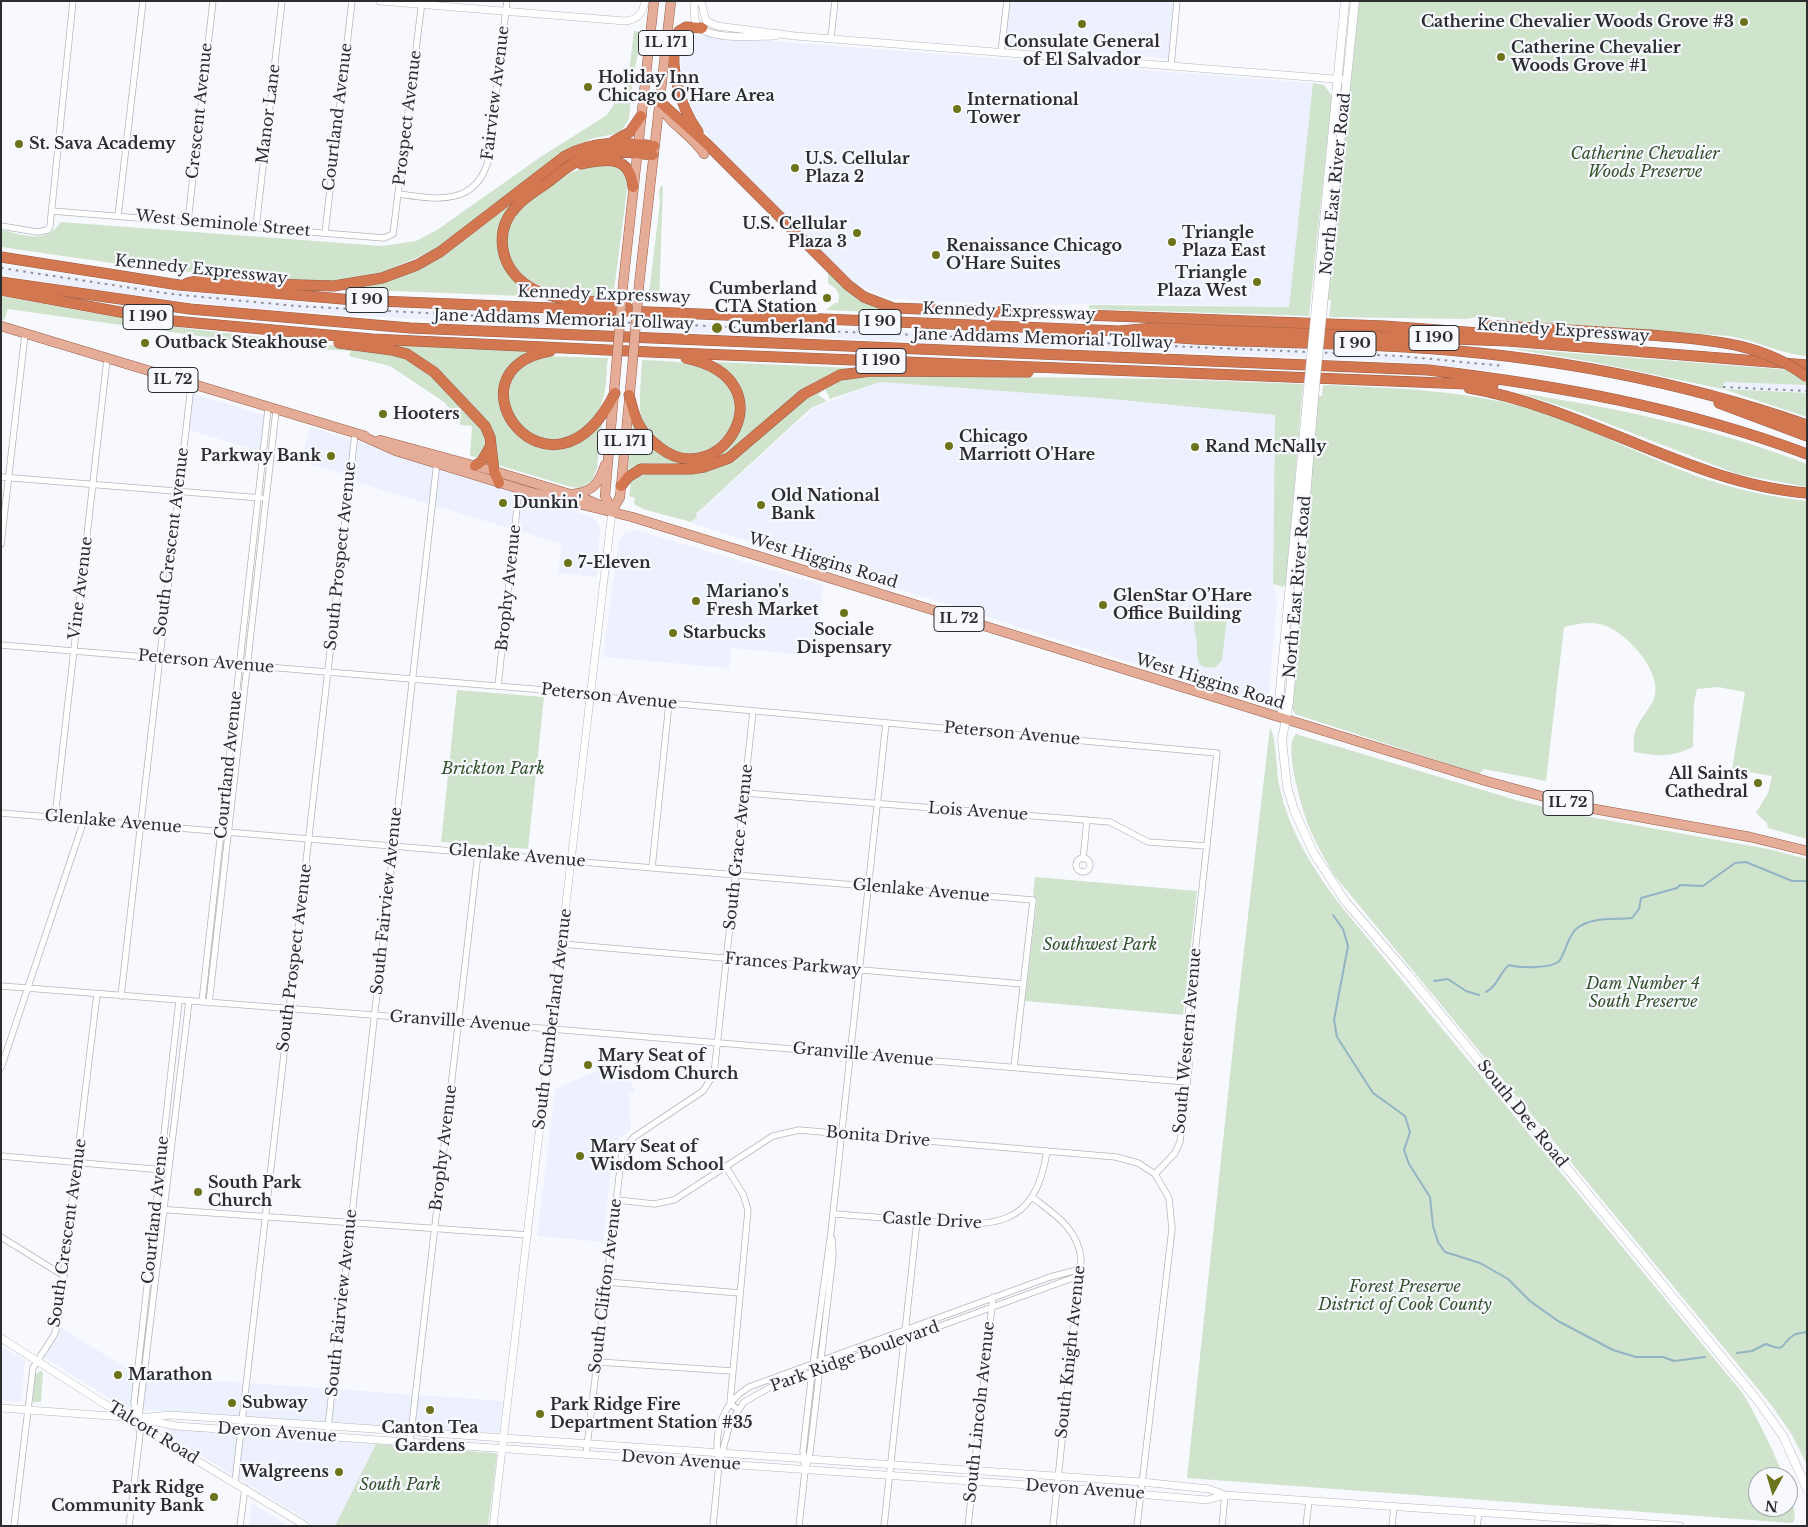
<!DOCTYPE html>
<html>
<head>
<meta charset="utf-8">
<style>
	body { margin:0 }
	#map { position:relative; width:1808px; height:1527px; overflow:hidden; background:#f8f9ff; font-family:"Libre Baskerville",serif }
	canvas { display:block }
	.frame { position:absolute; inset:0; border:2px solid #2c2d2f; pointer-events:none }
	.north { position:absolute; left:1748px; top:1467px; width:50px; height:50px; box-sizing:border-box; background:#f8f9ff; border:1px solid #a6a7ac; border-radius:50%; rotate:186deg; font-size:14px; font-weight:700; line-height:20px; text-align:center; color:#2c2d2f }
	.north::after { content:''; display:block; margin:auto; width:18px; height:22px; background:#6d731b; clip-path:polygon(50% 0,100% 100%,50% 72%,0 100%) }
</style>
</head>
<body>
<div id="map">
<canvas width="1808" height="1527"></canvas>
<div class="frame"></div>
<div class="north">N</div>
</div>
<script>
const g = document.querySelector('canvas').getContext('2d');
g.lineJoin = 'round';
function fill(path, color) { g.fillStyle = color; g.fill(path, 'evenodd'); }
function trace(path, color, width, dash) { g.strokeStyle = color; g.lineWidth = width; g.lineCap = dash ? 'butt' : 'round'; g.setLineDash(dash || []); g.stroke(path); }
function write(font, color, halo, rows, align = 'center') {
  g.font = font + ' "Libre Baskerville",serif'; g.lineWidth = 4.5; g.setLineDash([]); g.textBaseline = 'middle'; g.strokeStyle = halo; g.fillStyle = color; for (const [text, x, y, turn = 0] of rows) {
    g.save(); g.translate(x, y); g.rotate((+turn || 0) * Math.PI / 180); g.textAlign = isNaN(turn) ? turn : align; if (halo) g.strokeText(text, 0, 0); g.fillText(text, 0, 0); g.restore();
  }
}
const built = new Path2D(`
	M1009 1H1177L1171 59 1005 44Z
	M682 34 1313 83 1290 307 1144 304 1017 305 892 299 855 284 797 229 702 129 683 89 680 74Z
	M1 265 164 290 343 307 1328 349 1504 363 1503 371 1374 360 609 329 344 315 219 305 89 289 1 274Z
	M880 382 1111 399 1275 415 1273 584 1277 599 1268 706 691 523 697 517 696 515 813 408Z
	M1724 382 1807 385V393L1723 389Z
	M189 392 267 416 263 452 185 429Z
	M311 427 593 517 600 528 597 577 558 573 562 544 349 480 350 476 300 461Z
	M635 530 823 585 817 656 731 648 729 668 603 657 619 540 624 533Z
	M621 1060 635 1091 629 1095 631 1129 619 1140 612 1162 603 1242 537 1236 555 1089Z
	M58 1325 136 1375 503 1401 499 1433 127 1409 43 1357Z
	M1 1346 25 1360 21 1402 1 1400Z
	M165 1428 376 1444 335 1526H316L164 1433Z
	M251 1503 289 1526H249Z`);
const green = new Path2D(`
	M1358 1H1807V356C1779 354 1756 340 1729 336L1505 320V318L1485 316 1466 319 1329 317 1331 301 1327 300Z
	M634 31 643 32 633 76 629 119 620 133 594 138 574 146 434 250 382 273 331 282 242 277 146 268 1 247V230C26 235 44 245 61 222L382 246 416 241 437 230 542 156 607 115 622 92 629 72Z
	M1313 83 1324 85 1332 96 1309 316 1089 309V305L1289 307Z
	M613 165 625 171 628 181 613 299C587 296 558 296 535 283 511 270 497 242 515 217 524 205 537 195 549 187 558 181 566 175 575 171 587 167 600 166 613 165Z
	M661 186H663L659 303 648 302 660 202 659 190Z
	M521 196 499 230 498 251 502 263 546 297 344 289C422 278 461 243 521 196Z
	M828 271 857 298 892 313 826 310 835 303H838L839 295 836 289 828 283Z
	M1 296 158 325 372 350C386 353 400 355 413 362 438 377 480 417 487 445L480 458 470 456 472 426 460 425V421L444 402 390 366 349 356 351 351 270 346 8 309 4 320 1 319Z
	M393 345 529 351C456 395 534 494 602 424L597 468 592 481 579 488 571 487 495 464 479 414Z
	M1507 348 1791 370 1807 382V385L1724 382 1723 389 1807 393V417L1723 389 1593 362Z
	M545 356 608 358C606 371 607 384 604 396 596 426 567 447 537 437 508 427 500 387 521 367 526 361 538 359 545 356Z
	M642 360C664 361 704 361 720 376 764 415 704 480 660 443 655 439 644 430 642 423 638 404 641 381 642 360Z
	M715 362 854 368C815 376 788 402 758 428 745 440 732 452 715 459 687 471 654 456 628 469L633 421C690 521 797 416 715 362Z
	M862 375 1169 379 1303 384 1286 584 1283 587 1273 584 1275 415 1111 399 880 382 830 399 825 389 818 395 827 401 811 408 696 514 697 517 691 522 643 509 634 504 635 498 629 496 631 481C646 469 663 475 681 474 697 473 713 471 728 463L805 398 839 379Z
	M1323 385C1397 388 1469 390 1541 412 1595 430 1646 458 1699 477 1734 489 1770 497 1807 501V839L1768 828 1767 823 1756 813 1768 793 1772 776 1732 769 1745 692 1718 687 1697 689 1694 702 1693 747C1671 758 1657 756 1634 752 1634 745 1633 735 1636 729 1641 717 1652 707 1655 695 1661 670 1625 631 1603 625 1590 621 1577 624 1564 627L1546 781 1484 769 1479 774 1295 714 1291 706 1300 619 1318 396H1322Z
	M1519 393C1617 408 1714 428 1807 464V487L1737 474 1576 411Z
	M1220 609 1225 613 1227 617 1222 660 1216 667C1191 672 1199 650 1196 637 1191 617 1196 606 1220 609Z
	M457 690 544 697 528 849 441 842Z
	M1270 727C1277 741 1276 768 1279 784 1288 830 1313 869 1341 906L1741 1391C1753 1407 1808 1516 1792 1523L1187 1478 1236 1019ZM1758 1477H1788V1507H1758Z
	M1296 734 1516 800 1573 814 1768 849 1807 859V1465L1792 1435 1772 1406 1334 875C1325 859 1316 844 1309 827 1303 811 1282 745 1296 734Z
	M1035 877 1197 891 1183 1015 1025 1001 1037 899 1033 895Z
	M40 1371 43 1372 41 1402H33L34 1376Z
	M376 1444 495 1453 497 1455 488 1526H335Z`);
const stream = new Path2D(`
	M1333 915 1343 929 1348 946 1334 1020 1337 1037 1373 1093 1405 1116 1410 1132 1404 1150 1409 1164 1430 1197 1433 1226 1438 1242 1445 1252 1480 1263 1508 1279 1530 1301 1558 1321 1613 1350 1636 1357H1663L1674 1361 1705 1357
	M1434 981 1448 979 1466 991 1479 995
	M1486 992C1498 986 1499 973 1509 965 1519 968 1554 969 1560 960 1566 950 1568 937 1576 929 1591 916 1614 920 1632 918L1639 909 1641 898 1677 888 1680 885 1703 886 1735 863 1746 862 1792 881H1807
	M1737 1353 1752 1351 1766 1344C1788 1353 1779 1344 1794 1335 1797 1333 1803 1333 1807 1332`);
const minor = new Path2D(`
	M831 38 835 1
	M1001 52 1007 1
	M1171 66 1177 1
	M399 194C435 199 475 207 488 161L507 1
	M52 211 384 238 393 234 422 1
	M118 216 143 1
	M188 221 213 1
	M1 226 37 232 48 230 50 226 73 1
	M256 227 282 1
	M325 233 352 1
	M1 477 261 498
	M1 544 25 334
	M1 645 581 693 602 697 1217 753 1188 1017 1189 1066 1180 1142 1175 1153 1155 1174 1169 1198 1172 1229 1137 1526
	M498 686 519 489
	M745 793 1110 822 1148 842 1207 846
	M1 813 1033 900 1014 1067
	M55 817 107 359
	M1076 865a7 7 0 1 1 14 0a7 7 0 1 1-14 0Z
	M1083 859 1087 820
	M652 868 669 703
	M562 944 1023 984
	M1 986 552 1029 1187 1082
	M121 996 191 386
	M202 1002 268 409
	M209 1003 276 411
	M1 1068 84 820
	M1 1156 164 1170
	M726 1167 743 1194 748 1210 730 1403 737 1409
	M1032 1197C1055 1215 1078 1228 1081 1259L1053 1526
	M617 1200 654 1204 674 1200 773 1136 799 1130 1116 1157 1138 1163 1155 1174
	M156 1209 528 1235
	M833 1214C864 1216 895 1219 925 1221 992 1227 1035 1230 1047 1151
	M1 1237 64 1276
	M607 1282 740 1293
	M598 1362 732 1371
	M139 1416 189 1001
	M327 1436 437 462
	M410 1442 478 853
	M586 1455 622 1152 634 1137 703 1091 714 1074 753 711
	M718 1457C714 1429 724 1402 749 1387L1050 1277 1081 1269
	M805 1471 803 1451 812 1372 831 1232 886 723
	M235 1482 355 434
	M14 1526 33 1368 54 1335 57 1327 97 994
	M129 1526 140 1434 134 1403 179 1001
	M240 1526 245 1488
	M713 1526 719 1464 730 1423 744 1402 769 1388 1081 1275
	M799 1526 805 1471 810 1452 833 1256 832 1239
	M884 1526 917 1221
	M968 1526 993 1297
	M1222 1526 1225 1495
	M1306 1526 1309 1501
	M1392 1526 1394 1507
	M1477 1526 1479 1512`);
const tertiary = new Path2D(`
	M380 1 625 21C637 20 643 14 645 1
	M695 1C694 8 693 18 697 25 709 41 757 36 775 36
	M701 1 706 21 717 26 795 36 1347 80
	M1 1338 139 1426 306 1526
	M1 1408 138 1418 176 1426 1057 1487 1207 1500 1225 1495
	M138 1418 171 1415 1142 1482 1209 1489 1225 1495 1680 1526
	M493 1526 612 511`);
const secondary = new Path2D(`
	M1316 306 1345 1
	M1323 306 1355 1
	M1315 388 1289 702 1282 740 1287 786 1294 810 1313 852 1345 901 1406 972 1758 1401 1783 1436 1807 1489
	M1284 719 1279 701 1308 388`);
const primary = new Path2D(`
	M660 104C669 125 692 134 704 154
	M623 285 654 1
	M639 285 671 1
	M1 326 365 436
	M360 435 396 451 530 492 632 517 1486 781 1578 806 1750 837 1807 851
	M380 440 494 471 586 499 602 506
	M574 494C594 491 599 483 605 465
	M612 511 620 497 632 370
	M612 511 605 496 616 369`);
const motorway = new Path2D(`
	M659 101 706 143 848 285 864 297 893 308 1384 326 1574 340
	M698 132C680 106 666 62 679 31L686 27 702 28
	M614 141 630 132 641 116
	M581 164C606 159 630 154 633 187
	M1 257 179 285 354 300 1119 331 1154 328 1508 341 1807 365
	M1 282 190 309 410 328 1428 370C1557 385 1684 408 1807 454
	M187 283 204 279 269 284 334 286 382 278 417 265 440 252 565 156C595 140 622 142 654 146
	M1 290 163 320 372 339 650 352 1493 385
	M627 307C594 298 552 305 524 283 499 264 494 229 517 206 525 197 537 190 547 183 560 173 574 161 589 156 610 149 632 153 653 155
	M1485 325 1650 335
	M1137 334C1224 344 1316 341 1405 347 1541 355 1678 380 1807 425
	M339 343 392 350 407 354 434 372 485 426 490 437 494 471 499 483
	M550 351C440 371 551 522 615 393
	M1469 388C1586 408 1691 484 1807 493
	M629 395C632 405 634 416 639 425 644 434 651 441 659 447 720 496 792 380 686 358
	M1719 403 1807 436
	M475 466 482 461 490 447
	M621 486 628 477 641 469H691L704 467 729 458 804 394 840 375 871 371 1028 372`);
const rail = new Path2D(`
	M1 268 171 294 296 306 499 317 1400 356 1504 366
	M1723 387 1807 391`);
const secondaryBridge = new Path2D(`
	M1308 388 1316 306
	M1315 388 1323 306`);
const primaryBridge = new Path2D(`
	M616 369 623 285
	M632 370 639 285`);
const motorwayBridge = new Path2D(`
	M1650 335C1706 340 1760 341 1807 377`);
const markers = [
	[1744,22,5,"#6d731b"],
	[1082,24,5,"#6d731b"],
	[1501,57,5,"#6d731b"],
	[588,87,5,"#6d731b"],
	[957,109,5,"#6d731b"],
	[19,144,5,"#6d731b"],
	[795,168,5,"#6d731b"],
	[857,233,5,"#6d731b"],
	[1172,242,5,"#6d731b"],
	[936,255,5,"#6d731b"],
	[1257,282,5,"#6d731b"],
	[827,298,5,"#6d731b"],
	[717,328,6,"#6d731b"],
	[145,343,5,"#6d731b"],
	[383,414,5,"#6d731b"],
	[949,446,5,"#6d731b"],
	[1195,447,5,"#6d731b"],
	[331,456,5,"#6d731b"],
	[503,503,5,"#6d731b"],
	[761,505,5,"#6d731b"],
	[568,563,5,"#6d731b"],
	[696,601,5,"#6d731b"],
	[1103,605,5,"#6d731b"],
	[844,613,5,"#6d731b"],
	[673,633,5,"#6d731b"],
	[1758,783,5,"#6d731b"],
	[588,1065,5,"#6d731b"],
	[580,1156,5,"#6d731b"],
	[198,1192,5,"#6d731b"],
	[118,1375,5,"#6d731b"],
	[232,1403,5,"#6d731b"],
	[430,1410,5,"#6d731b"],
	[540,1414,5,"#6d731b"],
	[339,1472,5,"#6d731b"],
	[214,1497,5,"#6d731b"]
];
const shields = [
	[666,43,55],
	[367,300,42],
	[148,317,50],
	[880,322,42],
	[1434,338,50],
	[1355,344,42],
	[881,361,50],
	[173,380,50],
	[625,442,55],
	[959,619,50],
	[1568,803,50]
];
const shieldNames = [
	["IL 171",666,43],
	["I 90",367,300],
	["I 190",148,317],
	["I 90",880,322],
	["I 190",1434,338],
	["I 90",1355,344],
	["I 190",881,361],
	["IL 72",173,380],
	["IL 171",625,442],
	["IL 72",959,619],
	["IL 72",1568,803]
];
const poiNames = [
	["Catherine Chevalier Woods Grove #3",1734,22,"right"],
	["Consulate General",1082,42,"center"],
	["of El Salvador",1082,60,"center"],
	["Catherine Chevalier",1511,48],
	["Woods Grove #1",1511,66],
	["Holiday Inn",598,78],
	["Chicago O'Hare Area",598,96],
	["International",967,100],
	["Tower",967,118],
	["St. Sava Academy",29,144],
	["U.S. Cellular",805,159],
	["Plaza 2",805,177],
	["U.S. Cellular",847,224,"right"],
	["Plaza 3",847,242,"right"],
	["Triangle",1182,233],
	["Plaza East",1182,251],
	["Renaissance Chicago",946,246],
	["O'Hare Suites",946,264],
	["Triangle",1247,273,"right"],
	["Plaza West",1247,291,"right"],
	["Cumberland",817,289,"right"],
	["CTA Station",817,307,"right"],
	["Cumberland",728,328],
	["Outback Steakhouse",155,343],
	["Hooters",393,414],
	["Chicago",959,437],
	["Marriott O'Hare",959,455],
	["Rand McNally",1205,447],
	["Parkway Bank",321,456,"right"],
	["Old National",771,496],
	["Bank",771,514],
	["Dunkin'",513,503],
	["7-Eleven",578,563],
	["Mariano's",706,592],
	["Fresh Market",706,610],
	["GlenStar O’Hare",1113,596],
	["Office Building",1113,614],
	["Sociale",844,630,"center"],
	["Dispensary",844,648,"center"],
	["Starbucks",683,633],
	["All Saints",1748,774,"right"],
	["Cathedral",1748,792,"right"],
	["Mary Seat of",598,1056],
	["Wisdom Church",598,1074],
	["Mary Seat of",590,1147],
	["Wisdom School",590,1165],
	["South Park",208,1183],
	["Church",208,1201],
	["Marathon",128,1375],
	["Subway",242,1403],
	["Park Ridge Fire",550,1405],
	["Department Station #35",550,1423],
	["Canton Tea",430,1428,"center"],
	["Gardens",430,1446,"center"],
	["Walgreens",329,1472,"right"],
	["Park Ridge",204,1488,"right"],
	["Community Bank",204,1506,"right"]
];
const streetNames = [
	["Fairview Avenue",496,93,-83],
	["Crescent Avenue",200,111,-84],
	["Manor Lane",269,114,-83],
	["Courtland Avenue",338,117,-83],
	["Prospect Avenue",408,118,-83],
	["North East River Road",1336,184,-84],
	["West Seminole Street",223,224,5],
	["Kennedy Expressway",201,270,6],
	["Kennedy Expressway",604,295,2],
	["Kennedy Expressway",1009,312,2],
	["Jane Addams Memorial Tollway",564,320,2],
	["Kennedy Expressway",1563,331,4],
	["Jane Addams Memorial Tollway",1043,339,2],
	["South Crescent Avenue",172,542,-83],
	["South Prospect Avenue",341,556,-84],
	["West Higgins Road",823,561,17],
	["North East River Road",1298,587,-85],
	["Vine Avenue",81,588,-83],
	["Brophy Avenue",509,588,-84],
	["Peterson Avenue",206,662,5],
	["West Higgins Road",1210,682,17],
	["Peterson Avenue",609,697,6],
	["Peterson Avenue",1012,734,5],
	["Courtland Avenue",229,765,-84],
	["Lois Avenue",978,812,4],
	["Glenlake Avenue",113,822,5],
	["South Grace Avenue",739,847,-84],
	["Glenlake Avenue",517,856,5],
	["Glenlake Avenue",921,891,5],
	["South Fairview Avenue",387,901,-84],
	["South Prospect Avenue",295,958,-83],
	["Frances Parkway",793,965,5],
	["South Cumberland Avenue",553,1019,-83],
	["Granville Avenue",460,1022,4],
	["South Western Avenue",1188,1041,-85],
	["Granville Avenue",863,1055,5],
	["South Dee Road",1522,1114,51],
	["Bonita Drive",878,1137,5],
	["Brophy Avenue",444,1148,-83],
	["Courtland Avenue",156,1210,-84],
	["Castle Drive",932,1221,3],
	["South Crescent Avenue",68,1233,-82],
	["South Clifton Avenue",606,1286,-83],
	["South Fairview Avenue",342,1303,-84],
	["South Knight Avenue",1071,1352,-84],
	["Park Ridge Boulevard",855,1357,-20],
	["South Lincoln Avenue",980,1412,-84],
	["Talcott Road",153,1433,32],
	["Devon Avenue",277,1433,4],
	["Devon Avenue",681,1461,4],
	["Devon Avenue",1085,1490,4]
];
const parkNames = [
	["Catherine Chevalier",1645,154],
	["Woods Preserve",1645,172],
	["Brickton Park",493,769],
	["Southwest Park",1100,945],
	["Dam Number 4",1643,984],
	["South Preserve",1643,1002],
	["Forest Preserve",1405,1287],
	["District of Cook County",1405,1305],
	["South Park",400,1485]
];
fill(built, '#edf1ff');
fill(green, '#d0e3cc');
trace(stream, '#92b4c4', 2);
trace(minor, '#b5b7bd', 7);
trace(tertiary, '#b5b7bd', 8);
trace(secondary, '#b5b7bd', 9);
trace(primary, '#995d45', 10);
trace(motorway, '#995d45', 11);
trace(minor, '#fff', 5.5);
trace(tertiary, '#fff', 7);
trace(secondary, '#fff', 8);
trace(primary, '#e5ad97', 9);
trace(motorway, '#d37751', 10);
trace(rail, '#8d8e92', 2, [2.5, 5]);
trace(secondaryBridge, '#b5b7bd', 9, []);
trace(primaryBridge, '#995d45', 10, []);
trace(motorwayBridge, '#995d45', 11, []);
trace(secondaryBridge, '#fff', 8);
trace(primaryBridge, '#e5ad97', 9);
trace(motorwayBridge, '#d37751', 10);
for (const [x, y, r, color] of markers) { const dot = new Path2D(); dot.arc(x, y, r, 0, 2 * Math.PI); g.fillStyle = color; g.fill(dot); trace(dot, '#f8f9ff', 2); }
for (const [x, y, w] of shields) { const box = new Path2D(); box.roundRect(x - w / 2, y - 12.5, w, 25, 4); g.fillStyle = '#f8f9ff'; g.fill(box); trace(box, '#2c2d2f', 1); }
write('bold 15px', '#2c2d2f', null, shieldNames);
write('bold 16px', '#2c2d2f', '#f8f9ff', poiNames, 'left');
write('16px', '#2c2d2f', '#f8f9ff', streetNames);
write('italic 16px', '#33522b', '#f8f9ff', parkNames);
</script>
</body>
</html>
